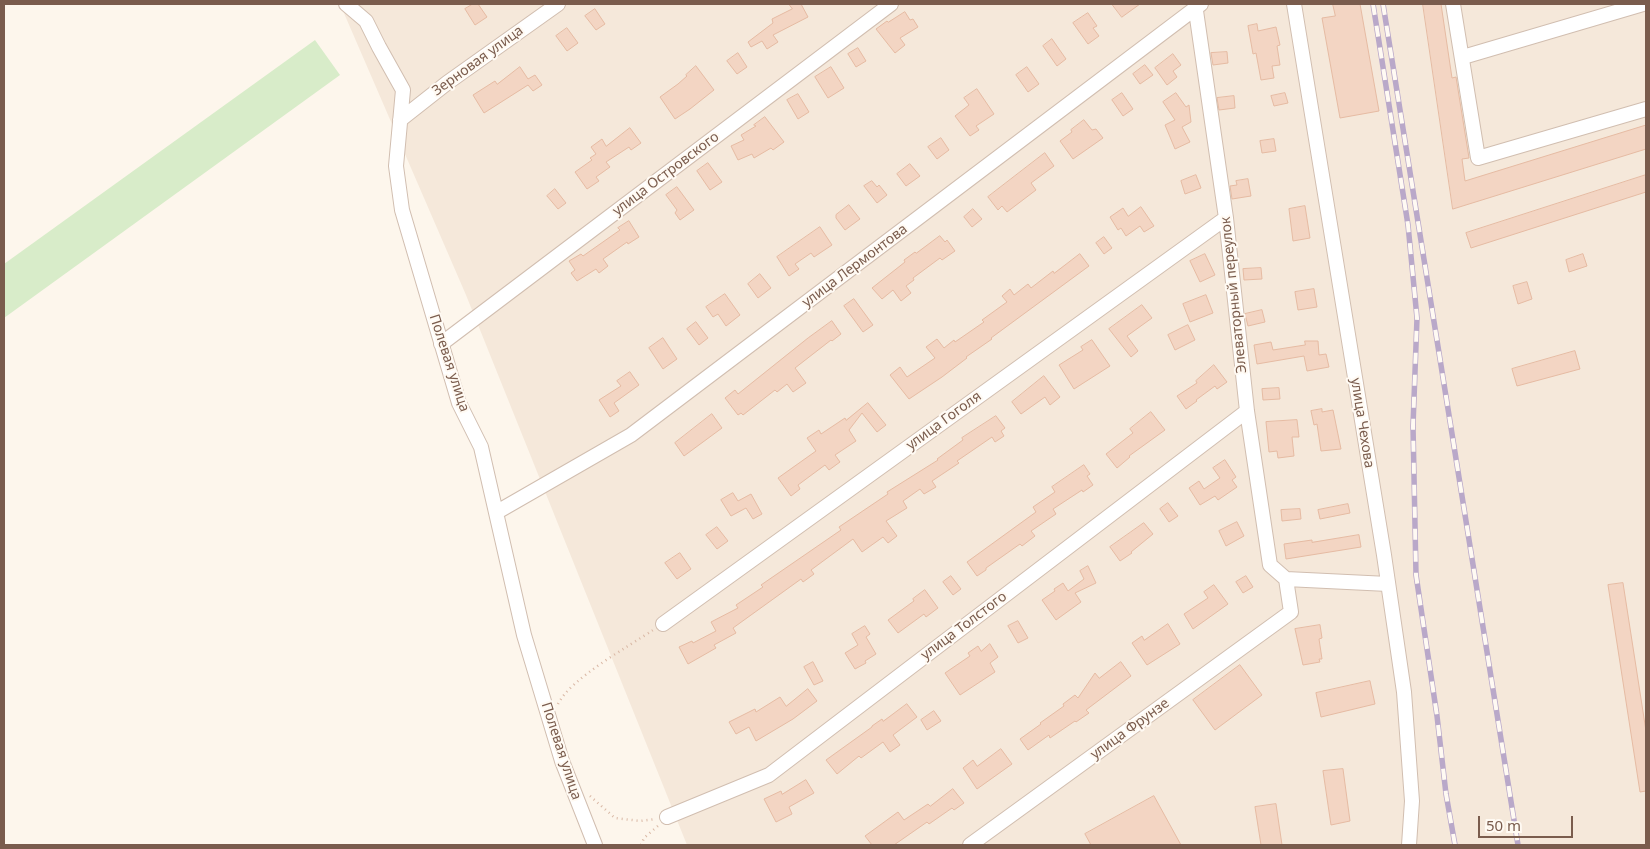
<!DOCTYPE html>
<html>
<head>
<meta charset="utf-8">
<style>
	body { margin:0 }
	#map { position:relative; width:1650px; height:849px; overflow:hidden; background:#fdf6ec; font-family:"Noto Sans",sans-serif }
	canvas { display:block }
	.frame { position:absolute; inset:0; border:5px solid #7a5c4d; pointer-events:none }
	.scale { position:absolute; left:1478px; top:816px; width:95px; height:22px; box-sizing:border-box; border:2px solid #7a5c4d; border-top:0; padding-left:6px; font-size:15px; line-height:18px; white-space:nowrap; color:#7a5c4d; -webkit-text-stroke:4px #fffaf3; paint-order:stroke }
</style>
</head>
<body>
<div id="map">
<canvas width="1650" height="849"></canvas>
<div class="frame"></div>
<div class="scale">50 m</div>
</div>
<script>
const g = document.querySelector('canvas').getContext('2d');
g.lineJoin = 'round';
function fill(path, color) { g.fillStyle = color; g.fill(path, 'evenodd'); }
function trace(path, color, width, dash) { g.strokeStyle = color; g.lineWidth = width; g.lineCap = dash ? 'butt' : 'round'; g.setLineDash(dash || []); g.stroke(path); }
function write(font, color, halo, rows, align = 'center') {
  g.font = font + ' "Noto Sans",sans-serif'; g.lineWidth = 4; g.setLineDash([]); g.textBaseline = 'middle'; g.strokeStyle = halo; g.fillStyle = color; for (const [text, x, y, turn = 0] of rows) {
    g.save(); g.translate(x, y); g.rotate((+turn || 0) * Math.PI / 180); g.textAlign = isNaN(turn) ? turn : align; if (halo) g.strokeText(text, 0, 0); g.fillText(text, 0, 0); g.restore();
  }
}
const residential = new Path2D(`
	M340 4H1646V845H687L466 295Z`);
const green = new Path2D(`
	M315 40 340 75 4 318V264Z`);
const building = new Path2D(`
	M473 4H478L487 17 475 25 465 9Z
	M789 4H801L808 17 773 35 778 42 767 49 762 41 751 47 748 42 773 23 772 19 792 9Z
	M1112 4H1140L1122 17Z
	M1333 4H1360L1379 111 1340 118 1322 18 1335 16Z
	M1423 4H1441L1452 78 1456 77 1469 158 1462 159 1465 181 1646 125V149L1453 209Z
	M595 9 605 24 596 30 585 16Z
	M905 12 910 20 913 19 918 27 900 38 905 45 895 53 876 29 887 21 888 22Z
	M1088 13 1097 26 1093 28 1099 36 1088 44 1073 23Z
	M1257 24 1258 31 1276 27 1280 45 1277 46 1280 65 1272 66 1274 78 1261 80 1256 53 1253 54 1248 26Z
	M567 28 578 43 567 51 556 36Z
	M1052 39 1066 59 1057 66 1043 46Z
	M858 48 866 61 856 67 848 54Z
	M1227 52 1228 63 1213 65 1211 53Z
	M738 53 747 67 737 74 727 61Z
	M1173 54 1181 65 1173 71 1177 77 1167 85 1155 68Z
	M1145 65 1153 75 1140 84 1133 74Z
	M696 66 714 90 690 109 675 119 660 97 678 84 687 76 686 75Z
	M520 67 528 79 535 75 542 85 533 91 528 85 484 113 473 95 495 81 497 84Z
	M831 67 844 88 828 98 815 77Z
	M1027 67 1039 84 1028 92 1016 75Z
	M977 89 994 114 976 126 979 130 970 136 955 116 969 105 964 98Z
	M1122 93 1133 109 1123 116 1112 100Z
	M1176 93 1186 107 1189 105 1191 122 1182 127 1190 142 1175 149 1165 125 1175 120 1163 102Z
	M1285 93 1288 103 1274 106 1271 96Z
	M798 94 809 112 798 119 787 100Z
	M1234 96 1235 108 1219 110 1217 98Z
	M765 117 784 142 773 150 771 148 754 158 752 154 738 160 731 146 744 140 741 135 756 126 754 125Z
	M1084 120 1092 130 1096 129 1103 138 1073 159 1060 141 1072 132 1071 130Z
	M630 128 641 143 631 150 629 147 606 162 610 167 596 177 599 181 587 189 575 172 592 160 590 158 596 154 591 147 602 139 606 146Z
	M941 138 949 150 937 159 928 147Z
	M1274 139 1276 151 1262 153 1260 141Z
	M1045 153 1054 166 1031 183 1036 190 1007 212 1002 206 998 210 988 197Z
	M708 163 722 182 710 190 697 171Z
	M910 164 920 176 906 186 897 174Z
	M1196 175 1201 188 1185 194 1181 181Z
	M1646 175V192L1471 248 1466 233Z
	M1248 179 1251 196 1232 199 1230 186 1237 185 1236 181Z
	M872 181 877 187 879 185 887 195 877 203 864 186Z
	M677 187 694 210 680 220 675 213 677 210 666 195Z
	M555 189 566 203 558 209 547 196Z
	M849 205 860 219 845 230 836 218V215Z
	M1305 206 1310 238 1293 241 1289 209Z
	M1141 207 1154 226 1144 232 1140 226 1126 236 1121 228 1118 230 1110 217 1123 208 1128 216Z
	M973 209 982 219 972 227 964 217Z
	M629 221 639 237 628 244 627 242 603 259 608 266 599 273 596 269 577 281 571 273 575 270 569 261 581 254 583 256 620 230 618 228Z
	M820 227 832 245 814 257 811 253 795 264 799 269 789 276 777 257Z
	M940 236 945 242 947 240 955 251 942 260 940 258 913 278 914 280 906 286 911 293 901 301 893 290 882 299 872 288 905 262 904 260 915 252 916 253Z
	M1104 237 1112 248 1104 254 1096 243Z
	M1080 254 1089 266 991 338 992 339 966 357 967 358 942 377 909 399 890 375 900 367 907 377 935 358 926 347 937 339 944 348 954 340 955 342 984 322 982 320 1007 302 1002 296 1010 289 1014 295 1028 284 1031 288 1053 271 1054 273Z
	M1205 254 1215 275 1200 282 1190 261Z
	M1583 254 1587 266 1569 272 1566 260Z
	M1261 268 1262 279 1244 280 1243 269Z
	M760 274 771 288 758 298 748 284Z
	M1527 282 1532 299 1518 304 1513 286Z
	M1314 289 1317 307 1298 310 1295 292Z
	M725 294 740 315 726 326 718 314 713 317 706 307Z
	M1206 295 1213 313 1190 322 1183 304Z
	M854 299 873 325 863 332 844 306Z
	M1142 305 1152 318 1127 336 1138 351 1131 357 1109 329Z
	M1262 310 1265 322 1248 326 1245 314Z
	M832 321 841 334 832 341 831 340 795 368 806 383 793 392 787 384 777 392 775 390 743 415 741 413 738 415 725 398 735 390 738 394 808 338Z
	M696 322 708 338 699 345 687 329Z
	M1188 325 1195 340 1175 350 1168 335Z
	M663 338 677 359 663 369 649 348Z
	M1092 340 1110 366 1074 389 1059 365 1083 350 1081 347Z
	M1305 341H1318L1319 355 1326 354 1329 367 1307 371 1304 356 1257 364 1254 345 1271 342 1273 350 1305 345Z
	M1575 351 1580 369 1517 386 1512 369Z
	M1214 365 1227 382 1217 389 1215 386 1196 400 1197 401 1186 409 1177 396 1197 383 1196 381Z
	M630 372 639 385 614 403 619 411 610 417 599 400 621 386 617 381Z
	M1044 376 1060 397 1050 405 1045 397 1021 414 1012 402Z
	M1279 388 1280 399 1263 400 1262 389Z
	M868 403 886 425 877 432 862 413 849 430 856 441 835 455 840 462 829 470 825 465 798 485 800 489 791 496 778 478 816 451 807 438 819 430 821 434 845 418 846 420Z
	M1322 409V412L1333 410 1341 449 1321 451 1317 424 1314 425 1311 411Z
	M1151 412 1165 430 1129 456 1130 457 1117 468 1106 454 1133 433 1130 429Z
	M712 414 722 428 684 456 675 443Z
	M996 416 1005 428 1001 431 1004 436 995 442 992 437 957 461 959 463 932 481 936 487 924 494 920 489 903 501 907 508 886 521 897 536 888 543 883 537 862 552 853 539 811 570 814 574 803 582 801 579 733 628 736 633 714 645 716 648 688 664 679 647 692 641 693 643 716 631 711 622 738 608 736 605 763 587 761 585 841 530 839 527 888 494 887 492 938 460 937 459 963 440 962 438Z
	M1297 420 1299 437H1292L1294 456 1278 458 1277 451 1269 452 1266 422Z
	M1225 460 1236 477 1232 480 1237 487 1218 500 1215 496 1200 505 1189 488 1199 481 1204 489 1220 478 1213 468Z
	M1084 465 1090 474 1087 476 1093 485 1083 492 1082 490 1053 509 1056 514 1031 531 1035 536 1022 546 1020 544 986 568V570L977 576 967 562 1036 512 1033 507 1055 492 1052 487Z
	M733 493 738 501 751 494 762 514 753 519 746 508 731 516 721 500Z
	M1168 503 1178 516 1169 522 1160 509Z
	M1348 504 1350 513 1320 519 1318 510Z
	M1300 509 1301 519 1282 521 1281 510Z
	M1237 522 1244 536 1226 546 1219 531Z
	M1144 523 1153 534 1131 552 1132 553 1120 561 1110 547Z
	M717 527 728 541 717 549 706 535Z
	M1359 535 1361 547 1286 559 1284 544 1312 540V542Z
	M680 553 691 569 677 579 665 563Z
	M1088 566 1096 583 1075 593 1081 602 1056 620 1042 600 1055 591 1054 589 1063 583 1068 591 1084 579 1080 571Z
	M951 576 961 589 953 595 943 582Z
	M1246 576 1253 587 1243 593 1236 582Z
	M1623 583 1646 731V791L1640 792 1608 585Z
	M1214 585 1228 604 1193 629 1184 614 1208 598 1204 592Z
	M925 590 938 608 926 617 924 614 898 633 888 620 914 601 913 599Z
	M1018 621 1028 638 1018 643 1008 626Z
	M1168 624 1180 644 1147 665 1132 643 1142 636 1144 640Z
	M1320 625 1322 638 1319 639 1322 659H1319L1320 662 1303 665 1295 629Z
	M865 626 870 634 866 637 876 654 865 661 866 663 855 669 845 653 858 645 852 634Z
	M990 644 998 657 990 663 995 672 960 695 945 673 970 656 968 653 978 646 981 651Z
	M813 662 823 681 814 685 804 667Z
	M1121 662 1131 676 1086 710 1089 713 1076 722 1075 721 1050 738 1049 735 1028 750 1020 739 1041 724 1040 723 1064 706 1063 704 1075 695 1078 698 1095 673 1099 678Z
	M1240 665 1262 695 1215 730 1193 700Z
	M1370 681 1375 704 1321 717 1316 693Z
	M808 689 817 701 793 719 756 741 749 727 736 734 729 722 755 709 756 712 780 697 786 706Z
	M907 704 917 717 893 735 900 745 890 752 883 742 861 758 859 756 837 774 826 760 872 727V726L882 719 883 721Z
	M934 711 941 721 927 730 921 720Z
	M1001 749 1012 764 977 789 963 768 973 760 977 766Z
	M1343 769 1350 821 1331 825 1323 771Z
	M806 780 814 793 789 807 792 814 776 822 764 799 781 791 782 794Z
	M953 789 964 803 954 810 952 808 929 824 927 822 894 845H872L865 836 898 812 904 820 928 804 930 806Z
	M1154 796 1181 845H1091L1085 834Z
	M1276 804 1282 845H1261L1255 807Z`);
const path = new Path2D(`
	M558 704C571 678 628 647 653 630
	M590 796 615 818 640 821 656 819
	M641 845 644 838 659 825`);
const minor = new Path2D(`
	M346 4 366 21 379 47 403 90 396 166 402 210 459 403 481 447 524 635 562 761 595 845
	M1294 4 1384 555 1404 692 1412 801 1409 845
	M1453 4 1478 158 1646 109
	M1463 57 1643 4
	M400 120 447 83 558 4
	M441 344 891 4
	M497 512 631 435 1201 4
	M1286 579 1388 584
	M663 624 1226 218
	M667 817 769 775 1247 411
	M970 845 1291 612 1286 579 1270 565 1247 411 1226 218 1195 4`);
const rail = new Path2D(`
	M1373 4 1408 225 1417 318 1413 426 1416 575 1437 716 1446 794 1455 845
	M1383 4 1518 845`);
const streetNames = [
	["Зерновая улица",478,61,-36],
	["улица Островского",666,174,-37],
	["улица Лермонтова",855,266,-37],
	["Элеваторный переулок",1234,295,-96],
	["Полевая улица",449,363,72],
	["улица Гоголя",944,421,-36],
	["улица Чехова",1362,423,81],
	["улица Толстого",964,626,-37],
	["улица Фрунзе",1130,729,-36],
	["Полевая улица",561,751,72]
];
fill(residential, '#f5e8da');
fill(green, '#d8ecc9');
fill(building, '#f3d5c3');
trace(building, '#e6bba3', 1);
trace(minor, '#d1beb0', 16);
trace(path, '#d9b8a5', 2.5, [1, 4]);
trace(minor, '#fff', 14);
trace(rail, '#b9a8c9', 5.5);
trace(rail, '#fffaf3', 4, [11]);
write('14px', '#7a5c4d', '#fffaf3', streetNames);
</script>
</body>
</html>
